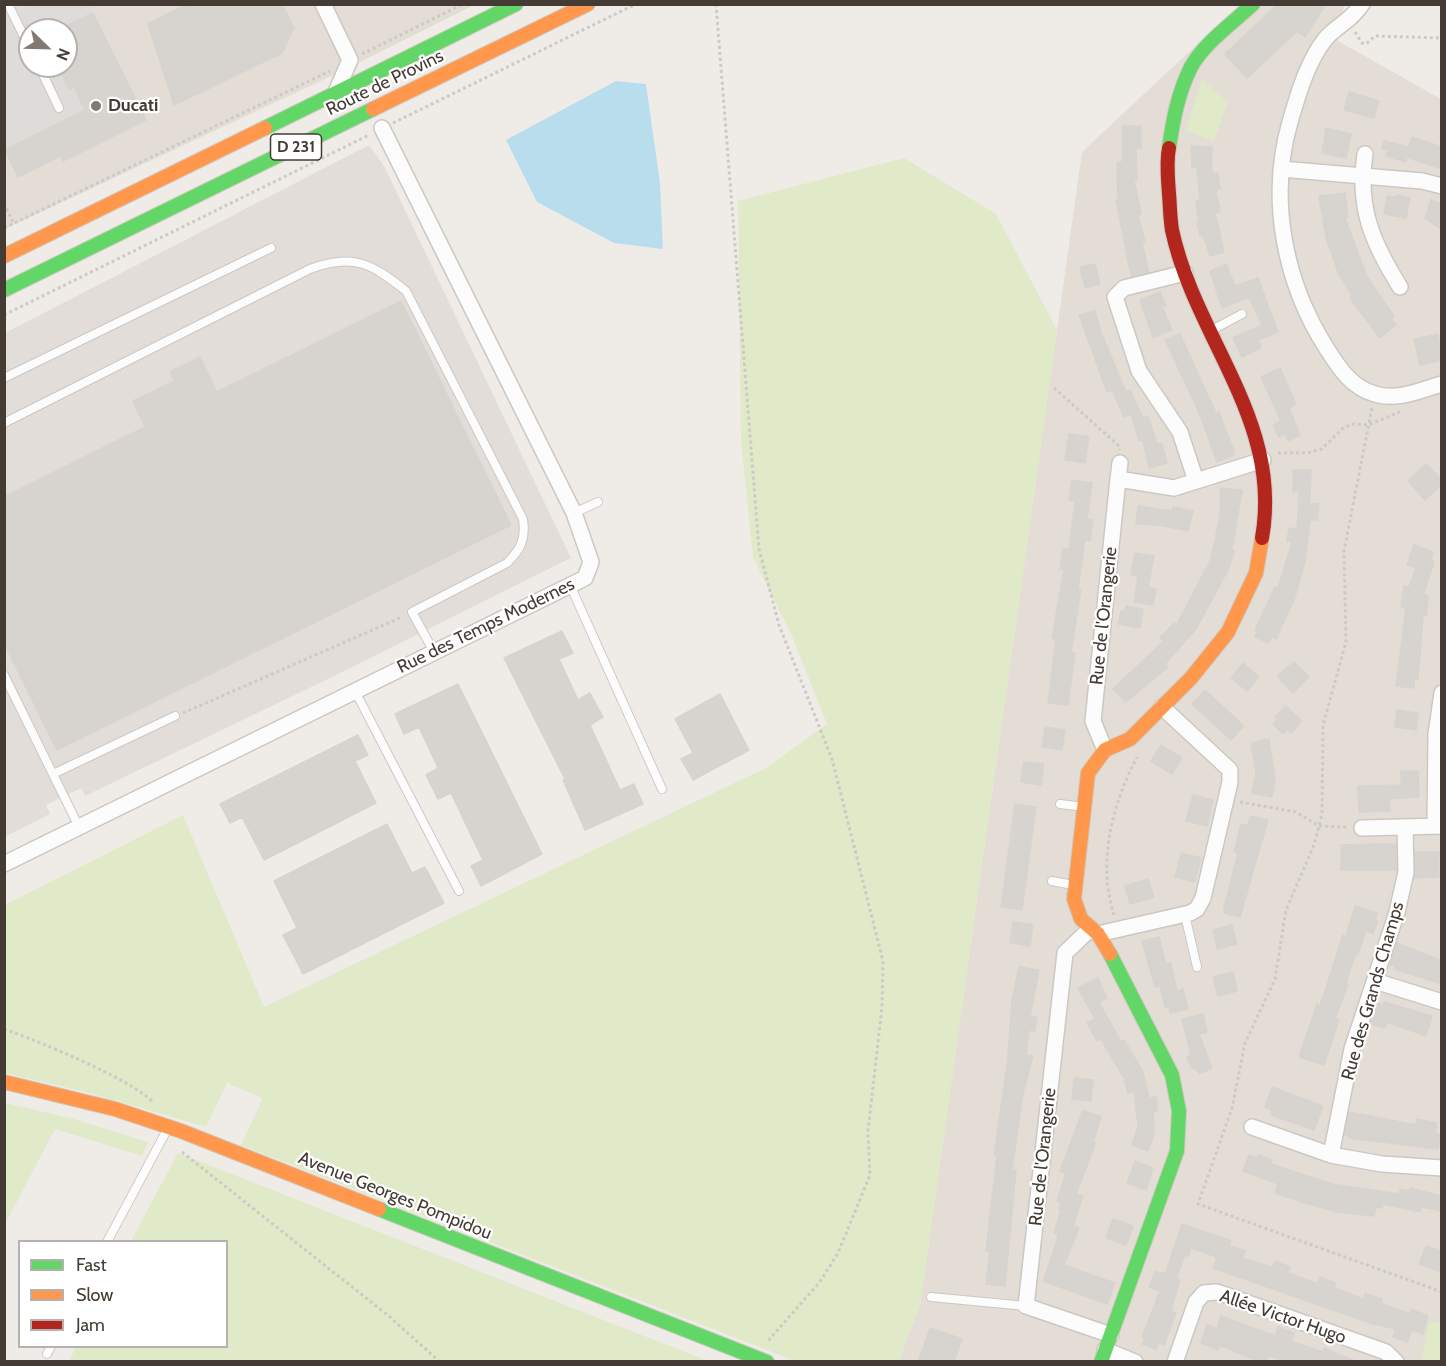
<!DOCTYPE html>
<html>
<head>
<meta charset="utf-8">
<style>
	body { margin:0 }
	#map { position:relative; width:1446px; height:1366px; overflow:hidden; background:#efece8; font-family:Cabin,sans-serif }
	canvas { display:block }
	.frame { position:absolute; inset:0; border:6px solid #443c34; pointer-events:none }
	.legend { position:absolute; left:18px; top:1240px; width:210px; height:108px; box-sizing:border-box; background:#fff; border:2px solid #b4b1ae; margin:0; padding:8px 10px; list-style:none; font-size:18px; color:#443c34 }
	.legend li { display:flex; align-items:center; gap:12px; height:30px }
	.legend b { width:30px; border:2px solid #b4b1ae }
	.north { position:absolute; left:18px; top:18px; width:60px; height:60px; box-sizing:border-box; background:#fff; border:2px solid #b4b1ae; border-radius:50%; rotate:113deg; font-size:16px; font-weight:700; line-height:24px; text-align:center; color:#443c34 }
	.north::after { content:''; display:block; margin:auto; width:21px; height:27px; background:#807a73; clip-path:polygon(50% 0,100% 100%,50% 72%,0 100%) }
</style>
</head>
<body>
<div id="map">
<canvas width="1446" height="1366"></canvas>
<div class="frame"></div>
<ul class="legend">
<li><b style="height:8px;background:#63d668"></b>Fast</li>
<li><b style="height:8px;background:#ff974d"></b>Slow</li>
<li><b style="height:8px;background:#b3261e"></b>Jam</li>
</ul>
<div class="north">N</div>
</div>
<script>
const g = document.querySelector('canvas').getContext('2d');
g.lineJoin = 'round';
function fill(path, color) { g.fillStyle = color; g.fill(path, 'evenodd'); }
function trace(path, color, width, dash) { g.strokeStyle = color; g.lineWidth = width; g.lineCap = dash ? 'butt' : 'round'; g.setLineDash(dash || []); g.stroke(path); }
function write(font, color, halo, rows, align = 'center') {
  g.font = font + ' Cabin,sans-serif'; g.lineWidth = 4.5; g.setLineDash([]); g.textBaseline = 'middle'; g.strokeStyle = halo; g.fillStyle = color; for (const [text, x, y, turn = 0] of rows) {
    g.save(); g.translate(x, y); g.rotate((+turn || 0) * Math.PI / 180); g.textAlign = isNaN(turn) ? turn : align; if (halo) g.strokeText(text, 0, 0); g.fillText(text, 0, 0); g.restore();
  }
}
const residential = new Path2D(`
	M4 5H474L340 72 5 229ZM30 30H66V66H30Z
	M1239 5H1344L1338 41 1441 99V1361L898 1362 920 1305 1082 152Z`);
const industrial = new Path2D(`
	M369 145 384 166 571 558 332 677 85 796 81 788 46 805 50 814 5 837V333Z`);
const green = new Path2D(`
	M1202 79 1228 102 1214 141 1185 131Z
	M904 158 996 214 1057 330 920 1305 898 1361H795L241 1145 263 1098 227 1083 206 1127 90 1093 5 1073V905L183 815 264 1007 766 768 827 724 792 636 753 557 741 441 738 201Z
	M5 1103 74 1119 148 1142 142 1156 55 1129 5 1224Z
	M178 1153 708 1361H69L76 1347 226 1346V1242L131 1241Z
	M1429 1321 1441 1324V1361H1421Z`);
const parking = new Path2D(`
	M5 5H15L19 12 33 5H89L93 13 58 30H30V66H58L69 89 74 87 85 110 5 150Z`);
const water = new Path2D(`
	M616 81 646 84 660 183 663 249 614 243 537 202 506 140Z`);
const building = new Path2D(`
	M187 4H282L294 28 282 53 174 105 148 24Z
	M1278 4H1326L1305 37 1297 31 1247 78 1225 54Z
	M93 13 146 120 63 161 60 156 18 177 5 150 85 110 74 87 69 89 58 66H66V26Z
	M1349 92 1379 101 1374 118 1344 110Z
	M1122 126H1141V148H1136L1137 180H1134L1141 214 1138 215 1145 242 1142 243 1149 272 1131 276 1116 200H1118L1117 163 1122 162Z
	M1326 128 1351 134 1346 158 1322 153Z
	M1412 137 1442 147V169L1406 157V162L1386 156 1388 150 1382 149 1384 141 1409 147Z
	M1191 146 1212 147V173H1218L1220 189 1216 190 1220 212 1215 213 1224 252 1210 256 1203 235 1200 236 1197 223 1199 222 1196 201H1200L1197 167H1192Z
	M1345 193 1348 217 1345 218 1367 277 1394 316 1391 319 1396 325 1380 338 1350 298 1352 296 1338 272 1326 238 1319 196Z
	M1397 195 1410 198 1406 218 1384 214 1387 196 1396 197Z
	M1431 200 1442 204V230L1425 218Z
	M1095 264 1100 284 1085 288 1080 267Z
	M1226 264 1235 286 1258 278 1278 332 1258 340 1261 348 1242 357 1233 338 1262 325 1249 297 1222 308 1210 271Z
	M1160 292 1166 306 1162 307 1172 330 1153 338 1140 300Z
	M401 301 511 525 57 750 4 643V497L145 427 133 401 175 381 170 372 200 357 217 392Z
	M1095 311 1101 332 1126 392 1130 390 1143 418 1148 416 1157 444 1162 443 1167 463 1149 468 1143 440 1139 441 1131 414 1124 417 1112 390 1107 392 1079 315Z
	M1180 334 1216 413 1219 412 1235 454 1217 462 1198 410 1165 340Z
	M1438 334 1442 360 1420 365 1414 339Z
	M1280 368 1296 404 1289 408 1300 435 1288 441 1285 434 1279 437 1273 425 1281 421 1261 377Z
	M1069 434 1089 437 1085 463 1065 460Z
	M1426 464 1442 480V484L1425 500 1408 481Z
	M1293 470H1311L1310 503 1319 504 1317 520H1310L1305 561 1294 600 1276 639 1272 637 1269 643 1255 637 1257 631 1255 630 1275 587 1278 588 1292 542 1287 541 1289 528 1297 529 1299 492H1293Z
	M1072 480 1092 483 1087 519 1093 520 1090 541 1085 540 1078 589H1081L1071 652 1075 653 1068 705 1048 703 1056 639 1052 638 1064 569H1060L1063 549H1069L1075 501 1069 500Z
	M1220 488 1242 490 1232 550 1235 551 1228 570 1196 629 1165 664 1168 667 1126 702 1113 689 1164 641 1160 638 1174 623 1176 626 1211 559 1220 515Z
	M1138 506 1172 511 1173 507 1193 511 1188 531 1158 525 1136 524Z
	M1414 545 1433 552 1431 558 1434 563 1423 595H1427L1428 599 1426 616H1423L1418 679 1415 678 1414 688 1396 686 1406 608 1401 607 1404 586 1409 587 1416 568 1407 565Z
	M1135 553 1154 556 1148 587 1156 589 1153 605 1134 602 1138 576 1131 575Z
	M1126 606 1143 609 1140 628 1118 624 1121 611H1125Z
	M562 631 573 653 559 659 578 700 590 693 603 717 590 725 620 790 634 784 643 804 585 830 563 780 565 779 504 658Z
	M1294 662 1309 677 1293 693 1277 676Z
	M1243 663 1259 677 1247 691 1231 678Z
	M458 684 542 854 481 886 471 866 483 860 469 831 451 793 438 799 426 775 438 768 419 727 404 734 395 714Z
	M1205 690 1244 726 1231 740 1192 704Z
	M720 694 749 750 693 780 681 759 693 753 675 719Z
	M1286 706 1302 721 1291 733 1288 730 1283 734 1273 724 1277 720 1275 717Z
	M1397 710 1418 713 1416 730 1395 727Z
	M1045 727 1065 730 1062 750 1042 747Z
	M358 735 368 755 355 761 376 803 264 860 242 817 230 823 220 804Z
	M1269 739 1275 779 1272 797 1252 793 1256 773 1251 743Z
	M1161 745 1182 758 1172 774 1151 761Z
	M1024 762 1044 764 1041 785 1021 782Z
	M1401 771H1418L1419 797 1390 799V811L1359 812 1358 786 1401 785Z
	M1193 795 1213 800 1207 826 1186 821Z
	M1015 804 1036 807 1022 910 1001 907Z
	M1250 816 1268 820 1240 917 1224 913V908L1238 853 1234 852 1241 824 1248 826Z
	M387 824 412 873 425 867 444 903 303 974 283 935 297 928 274 881Z
	M1389 844H1396V870H1341V845Z
	M1415 852H1439V877L1415 878Z
	M1181 853 1201 858 1195 882 1175 877Z
	M1148 879 1154 897 1130 904 1125 886Z
	M1355 906 1377 913 1375 919 1378 921 1373 933 1366 931 1357 956 1355 955 1346 983 1348 984 1335 1019 1339 1020 1324 1065 1299 1057 1317 1004 1320 1006 1343 935 1346 936Z
	M1013 922 1033 925 1030 946 1010 943Z
	M1232 925 1237 944 1217 949 1213 930Z
	M1159 937 1166 964 1171 963 1177 991 1183 989 1188 1009 1170 1013 1169 1007 1165 1008 1160 986 1155 987 1142 941Z
	M1397 943 1442 961V984L1394 969 1395 966 1390 965Z
	M1019 967 1039 970 1030 1017H1037L1035 1031 1029 1030 1026 1055 1033 1056 1023 1093 1012 1170H1016L1005 1286 986 1284 990 1251H986L997 1155H994L1007 1066 1012 1001Z
	M1233 972 1237 991 1218 996 1213 977Z
	M1098 978 1107 998 1099 1002 1121 1042 1124 1040 1143 1072 1149 1098 1157 1097V1111H1153L1154 1134 1148 1151 1132 1145 1138 1126 1134 1091 1128 1093 1124 1078 1101 1039 1097 1041 1087 1023 1095 1019 1078 988Z
	M1384 1002 1432 1016 1426 1036 1387 1022 1385 1028 1371 1024 1377 1003 1383 1005Z
	M1203 1014 1207 1032 1199 1034 1212 1068 1199 1074 1196 1068 1192 1069 1187 1057 1191 1055 1182 1019Z
	M1074 1078 1093 1080 1091 1101 1072 1099Z
	M1272 1087 1323 1106 1314 1130 1271 1115 1272 1110 1265 1107Z
	M1083 1110 1101 1117 1093 1142H1096L1076 1194 1083 1196 1073 1226 1079 1228 1064 1265 1115 1283 1107 1304 1043 1281 1057 1241 1058 1235 1054 1233 1061 1210 1059 1209 1061 1203 1057 1201 1064 1180 1065 1173 1060 1171Z
	M1349 1112 1416 1125 1417 1119 1437 1123 1435 1133 1441 1134 1438 1149 1349 1138V1135H1345Z
	M1249 1155 1258 1158 1259 1155 1272 1160 1271 1164 1332 1184 1400 1194V1189L1410 1191V1188L1442 1196V1211L1421 1207 1420 1212 1383 1204 1382 1208 1376 1207 1374 1216 1338 1212 1302 1202 1275 1193 1278 1184 1243 1171Z
	M1135 1161 1153 1168 1146 1190 1127 1183Z
	M1113 1219 1133 1226 1126 1245 1106 1238Z
	M1182 1224 1231 1241 1229 1245 1245 1251 1242 1258 1272 1267 1275 1261 1290 1267 1288 1273 1318 1284 1320 1277 1336 1283 1334 1288 1363 1299 1365 1293 1382 1299 1381 1303 1409 1314 1411 1309 1428 1316 1423 1334 1412 1330 1407 1342 1393 1337 1396 1329 1373 1324 1213 1268 1217 1257 1191 1248 1188 1257 1185 1255 1176 1279 1180 1280 1171 1311 1176 1313 1164 1345 1159 1343 1156 1349 1142 1344 1145 1338 1142 1337 1160 1291 1149 1287 1155 1271 1165 1274Z
	M1426 1246 1442 1251V1272L1419 1264Z
	M1221 1316 1275 1336 1278 1327 1294 1333 1291 1341 1323 1352 1324 1348 1358 1362H1287L1268 1355 1267 1362H1259L1220 1345 1218 1350 1201 1343 1207 1325 1217 1328Z
	M930 1328 962 1339 954 1362H918Z`);
const path = new Path2D(`
	M716 4 759 549 779 625 832 759 883 961 882 1007 868 1131 870 1175 838 1253 819 1283 767 1342
	M1355 32 1362 43 1366 44 1375 36 1442 38
	M362 54 463 4
	M393 123 636 4
	M4 203 14 224
	M4 228 330 71
	M4 315 369 135
	M1054 388 1119 446V450
	M1372 408 1344 551 1346 642 1323 725 1322 814 1314 845 1286 910 1275 979 1245 1043 1232 1108 1198 1204 1442 1292
	M1278 453H1307L1322 449 1344 427 1354 424 1368 425 1402 411
	M183 713 402 617
	M1240 802 1296 812 1319 826 1348 827
	M1114 915C1097 862 1112 805 1137 757
	M4 1029C38 1041 131 1079 153 1102
	M182 1152 390 1317 440 1362`);
const lane = new Path2D(`
	M8 4 30 49
	M39 66 59 108
	M1214 329 1242 314
	M4 378 271 248
	M4 423 310 269C353 253 371 263 406 291L523 519C526 539 521 549 507 563L412 612 434 652
	M574 513 598 502
	M570 585 662 789
	M4 675 79 827
	M355 691 459 891
	M53 774 175 716
	M1060 804 1085 807
	M1052 881 1073 885
	M1185 915 1197 967
	M107 1242 168 1128
	M931 1297 1026 1306
	M47 1354 51 1346`);
const street = new Path2D(`
	M323 4 350 60 335 94
	M1362 4C1352 20 1338 25 1326 38 1308 60 1298 94 1290 122 1268 198 1284 282 1327 349 1339 368 1352 388 1375 394 1398 401 1420 390 1442 384
	M1365 154C1357 207 1372 242 1400 287
	M1281 169 1422 181 1442 186
	M1185 273 1124 288 1115 297 1139 371 1180 432 1196 481
	M1118 479 1120 463
	M1105 750 1093 721 1118 479 1174 488 1263 460
	M1435 826 1436 734 1442 693
	M1362 828 1442 826
	M4 864 585 578 591 562 574 513 382 128
	M1090 929 1065 953 1026 1306 1111 1335
	M1098 934 1190 913 1197 909 1203 898 1230 782V770L1162 707
	M1375 981 1442 1002
	M1252 1127 1331 1155 1382 1164 1442 1168
	M1331 1155 1352 1049 1397 912 1406 872 1405 827
	M1105 1350 1135 1362
	M1175 1362 1196 1302 1204 1293 1217 1292 1386 1352 1396 1362`);
const fast = new Path2D(`
	M265 128 516 4
	M1169 148C1173 120 1178 93 1191 67 1204 43 1233 23 1253 4
	M4 290 373 109
	M379 1209 767 1362
	M1101 1362 1177 1151 1179 1111 1172 1075 1110 954`);
const slow = new Path2D(`
	M373 109 588 4
	M4 256 265 128
	M1110 954 1098 934 1081 919 1074 899 1088 773 1105 750 1130 739 1191 678 1228 632 1256 573 1262 538
	M4 1082 115 1109 181 1131 379 1209`);
const jam = new Path2D(`
	M1169 148C1166 163 1168 178 1169 194 1170 205 1170 218 1172 230 1195 338 1283 421 1262 538`);
const markers = [
	[96,106,6,"#807a73"]
];
const shields = [
	[296,147,51]
];
const shieldNames = [
	["D 231",296,147]
];
const streetNames = [
	["Route de Provins",385,83,-26],
	["Rue de l'Orangerie",1104,616,-84],
	["Rue des Temps Modernes",486,626,-26],
	["Rue des Grands Champs",1373,991,-74],
	["Rue de l'Orangerie",1043,1157,-84],
	["Avenue Georges Pompidou",395,1196,22],
	["Allée Victor Hugo",1283,1317,19]
];
const poiNames = [
	["Ducati",108,106]
];
fill(residential, '#e3ddd5');
fill(industrial, '#e2ddd9');
fill(green, '#e0e9c8');
fill(parking, '#dedbd8');
fill(water, '#b8dded');
fill(building, '#d7d3cf');
trace(building, '#d7d3ce', 1.5);
trace(lane, '#cbc8c4', 10);
trace(street, '#cbc8c4', 18);
trace(fast, '#cec8bf', 16);
trace(slow, '#cec8bf', 16);
trace(jam, '#cec8bf', 16);
trace(path, '#cdcac6', 3, [3, 3]);
trace(lane, '#fdfcfc', 8);
trace(street, '#fdfcfc', 15);
trace(fast, '#63d668', 14);
trace(slow, '#ff974d', 14);
trace(jam, '#b3261e', 14);
for (const [x, y, r, color] of markers) { const dot = new Path2D(); dot.arc(x, y, r, 0, 2 * Math.PI); g.fillStyle = color; g.fill(dot); trace(dot, '#fff', 2); }
for (const [x, y, w] of shields) { const box = new Path2D(); box.roundRect(x - w / 2, y - 13, w, 26, 4.5); g.fillStyle = '#fff'; g.fill(box); trace(box, '#443c34', 1.5); }
write('bold 16px', '#443c34', null, shieldNames);
write('18px', '#443c34', '#fff', streetNames);
write('bold 18px', '#443c34', '#fff', poiNames, 'left');
</script>
</body>
</html>
